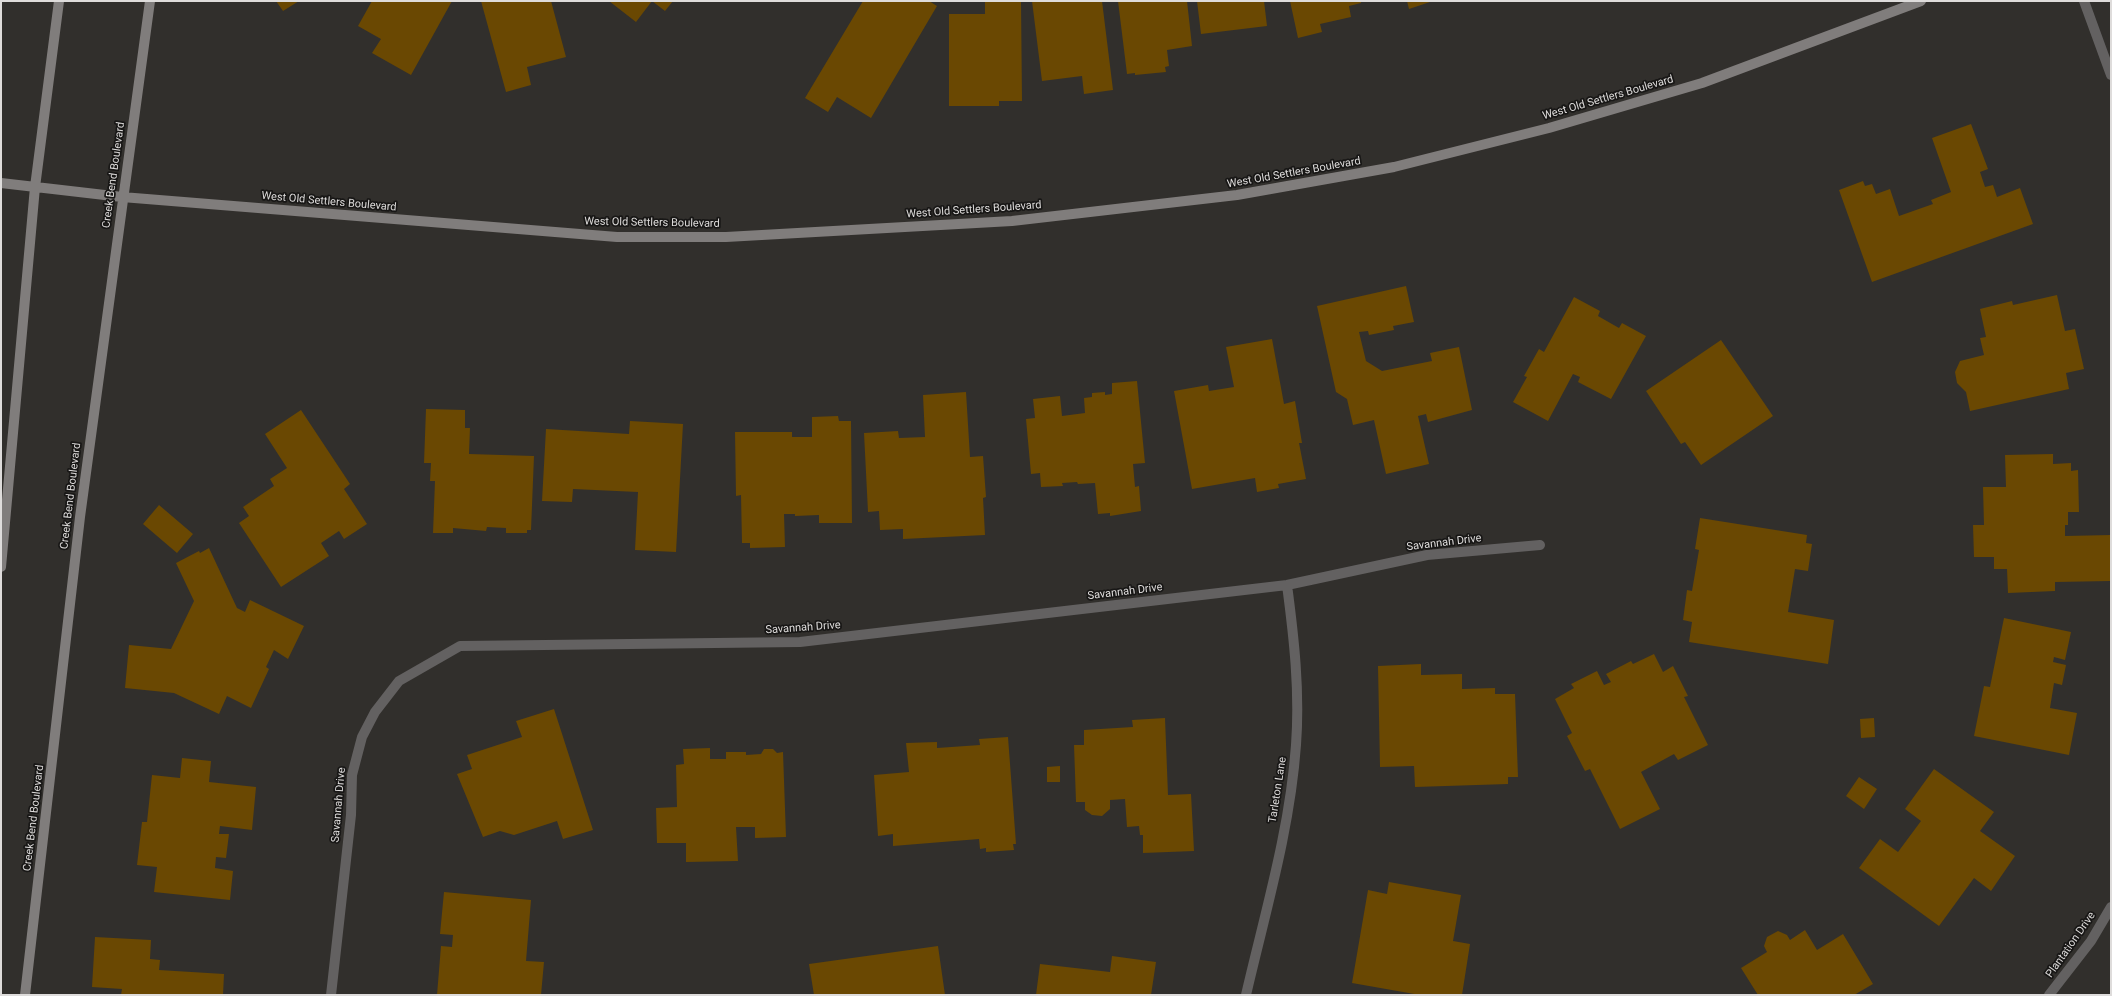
<!DOCTYPE html>
<html>
<head>
<meta charset="utf-8">
<style>
	body { margin:0 }
	#map { position:relative; width:2112px; height:996px; overflow:hidden; background:#312f2c; font-family:Roboto,sans-serif }
	canvas { display:block }
	.frame { position:absolute; inset:0; border:2px solid #dedcdb; pointer-events:none }
</style>
</head>
<body>
<div id="map">
<canvas width="2112" height="996"></canvas>
<div class="frame"></div>
</div>
<script>
const g = document.querySelector('canvas').getContext('2d');
g.lineJoin = 'round';
function fill(path, color) { g.fillStyle = color; g.fill(path, 'evenodd'); }
function trace(path, color, width, dash) { g.strokeStyle = color; g.lineWidth = width; g.lineCap = dash ? 'butt' : 'round'; g.setLineDash(dash || []); g.stroke(path); }
function write(font, color, halo, rows, align = 'center') {
  g.font = font + ' Roboto,sans-serif'; g.lineWidth = 3.5; g.setLineDash([]); g.textBaseline = 'middle'; g.strokeStyle = halo; g.fillStyle = color; for (const [text, x, y, turn = 0] of rows) {
    g.save(); g.translate(x, y); g.rotate((+turn || 0) * Math.PI / 180); g.textAlign = isNaN(turn) ? turn : align; if (halo) g.strokeText(text, 0, 0); g.fillText(text, 0, 0); g.restore();
  }
}
const building = new Path2D(`
	M276 1H299L283 11Z
	M372 1H452L411 75 372 53 381 39 358 26Z
	M481 1H551L566 57 527 67 531 85 506 92Z
	M609 1H673L665 11 652 1 636 22Z
	M863 1H929L937 6 871 118 837 97 828 112 805 98Z
	M985 1H1021L1022 101H999V106H949V14H985Z
	M1032 1H1102L1113 90 1084 94 1082 76 1042 81Z
	M1118 1H1187L1192 46 1167 50 1169 66 1165 67 1166 72 1135 75V73L1127 74Z
	M1197 1H1264L1267 26 1201 34Z
	M1290 1H1361V3L1349 6 1351 17 1320 24 1322 32 1298 38Z
	M1407 1H1433L1409 9Z
	M1971 124 1988 169 1980 172 1985 187 1993 185 1997 197 2020 188 2033 224 1872 282 1839 190 1863 181 1865 186 1872 184 1876 194 1890 189 1899 216 1933 204 1931 200 1951 192 1932 138Z
	M1406 286 1414 322 1393 326 1394 330 1369 335 1368 331 1359 332 1366 361 1382 371 1432 361 1430 353 1459 347 1472 410 1428 422 1426 414 1418 416 1429 464 1386 474 1374 420 1353 425 1347 399 1336 392 1317 306Z
	M2057 295 2065 331 2075 329 2084 369 2066 373 2069 389 1970 411 1966 392 1957 383 1955 372 1960 361 1984 355 1980 338 1986 337 1980 309 2012 301 2013 305Z
	M1574 297 1600 311 1598 316 1619 328 1622 323 1646 336 1611 399 1578 382 1580 377 1573 374 1548 421 1513 402 1527 377 1524 376 1539 349 1544 352Z
	M1272 339 1284 404 1295 401 1302 443H1299L1306 479 1278 484 1279 488 1257 492 1255 478 1192 489 1174 391 1208 385 1209 391 1234 387 1226 347Z
	M1721 340 1773 416 1701 465 1685 442 1681 444 1646 391Z
	M1137 381 1145 463 1133 464 1135 487 1139 486 1141 511 1110 516V513L1098 514 1095 483 1078 484 1077 482 1062 483 1063 486 1041 487 1040 473 1031 474 1026 419 1035 418 1033 399 1060 396 1062 416 1085 413 1084 398 1092 397V393L1105 392V395L1112 394V383Z
	M966 392 970 457 983 456 986 497 983 498 985 535 903 539V529L880 530 879 511 868 512 864 433 898 431 899 438 925 437 923 395Z
	M426 409 465 410V428H470L469 454 534 456 531 530H527V533H506V528L487 527 486 531 453 528V533H433L435 481H430L431 463H424Z
	M301 410 350 484 344 489 367 524 344 539 339 531 321 543 329 556 281 587 239 523 249 516 243 507 274 486 270 479 287 468 265 434Z
	M838 416 839 421H851L852 523H819V515L795 516V514H784L785 547 750 548V543H742L741 495 736 496 735 432H792V437H812V417Z
	M630 421 683 424 676 552 635 550 638 492 573 489 572 502 542 501 546 429 629 434Z
	M2053 454V464L2071 463V471L2078 470 2079 512H2068V525H2065V536L2111 535V581L2055 582V591L2008 593 2007 569H1994V557H1974L1973 525H1984L1983 487H2006L2005 455Z
	M159 505 193 534 177 553 143 524Z
	M1700 518 1807 535 1806 543 1812 544 1808 571 1795 569 1788 612 1834 620 1828 664 1689 642 1692 622 1683 620 1687 590 1692 591 1699 550 1695 549Z
	M209 548 237 608 245 612 250 600 304 626 288 659 274 650 266 667 269 669 251 708 227 696 219 714 174 693 125 688 129 645 171 649 194 601 176 563 199 551 200 553Z
	M2004 618 2071 632 2065 660 2054 657 2053 662 2066 665 2062 685 2054 683 2050 708 2077 713 2069 755 1974 736 1984 686 1990 687Z
	M1654 654 1663 672 1673 666 1688 696 1684 697 1708 745 1678 760 1674 754 1641 772 1660 809 1620 829 1590 769 1585 771 1567 736 1572 733 1555 699 1574 688 1571 684 1597 671 1604 685 1611 682 1606 674 1631 661 1633 664Z
	M1421 664V675L1462 674V689L1495 688V694H1515L1518 777H1508V784L1415 787 1414 766 1380 767 1378 666Z
	M554 709 593 830 563 839 557 821 514 835 500 831 483 837 457 774 472 769 467 755 522 737 516 721Z
	M1165 718 1168 795 1191 794 1194 851 1143 853V835H1140L1139 826 1127 827 1125 799 1110 800V809L1102 816 1092 815 1085 810V802H1076L1074 745H1084V730L1133 727 1132 720Z
	M1874 718 1875 737 1861 738 1860 719Z
	M1008 737 1016 844H1013L1014 850 986 852V848L980 849 979 839 893 846V834L878 836 874 775 909 772 906 743 937 742V748L980 745 979 739Z
	M710 748V759H726V752H746V755L761 754 764 749H773L777 753 783 752 786 837 755 838V827H736L738 861 686 862V843H657L656 808 677 807 676 765 684 764 683 749Z
	M182 758 211 761 209 782 256 787 252 830 220 826 219 834H229L226 858 216 857 215 868 233 871 230 900 154 892 157 867 137 865 142 822H147L152 775 180 778Z
	M1060 766V782H1047V767Z
	M1934 769 1994 812 1980 831 2015 856 1991 891 1974 878 1939 926 1859 868 1880 839 1898 852 1921 821 1905 809Z
	M1859 777 1877 789 1864 809 1846 796Z
	M1389 882 1461 895 1453 941 1470 944 1462 995H1420L1352 983 1368 890 1387 894Z
	M444 892 531 900 526 961 544 962 541 995H437L441 946 452 947 453 935 440 934Z
	M1805 930 1817 950 1843 934 1873 984 1854 995H1758L1741 968 1767 952 1764 946 1767 937 1778 931 1787 935 1790 940Z
	M95 937 151 940 150 959 160 960 159 970 224 974 223 995H121L122 989 92 987Z
	M938 946 945 995H814L809 964Z
	M1112 956 1156 962 1151 995H1036L1040 964 1110 972Z`);
const street = new Path2D(`
	M2084 1 2111 75
	M331 995 351 815 352 775 362 737 375 712 399 681 460 646 800 642 1287 585 1427 555 1540 545
	M1246 995C1265 913 1290 830 1296 745 1300 691 1294 638 1287 585
	M2049 995 2091 941 2111 907`);
const secondary = new Path2D(`
	M1 183 122 197 617 237H726L1012 221 1237 195 1394 167 1549 128 1702 83 1921 1
	M1 567 35 187 59 1
	M25 995 80 517 150 1`);
const streetNames = [
	["West Old Settlers Boulevard",1608,98,-16],
	["West Old Settlers Boulevard",1294,173,-10],
	["Creek Bend Boulevard",114,175,-82],
	["West Old Settlers Boulevard",329,202,5],
	["West Old Settlers Boulevard",974,210,-4],
	["West Old Settlers Boulevard",652,223,1],
	["Creek Bend Boulevard",71,496,-83],
	["Savannah Drive",1444,543,-7],
	["Savannah Drive",1125,592,-7],
	["Savannah Drive",803,628,-4],
	["Tarleton Lane",1278,790,-81],
	["Savannah Drive",339,805,-85],
	["Creek Bend Boulevard",34,818,-83],
	["Plantation Drive",2071,945,-55]
];
fill(building, '#6a4802');
trace(street, '#636161', 10);
trace(secondary, '#807d7c', 10);
write('11px', '#dedcdb', '#181716', streetNames);
</script>
</body>
</html>
